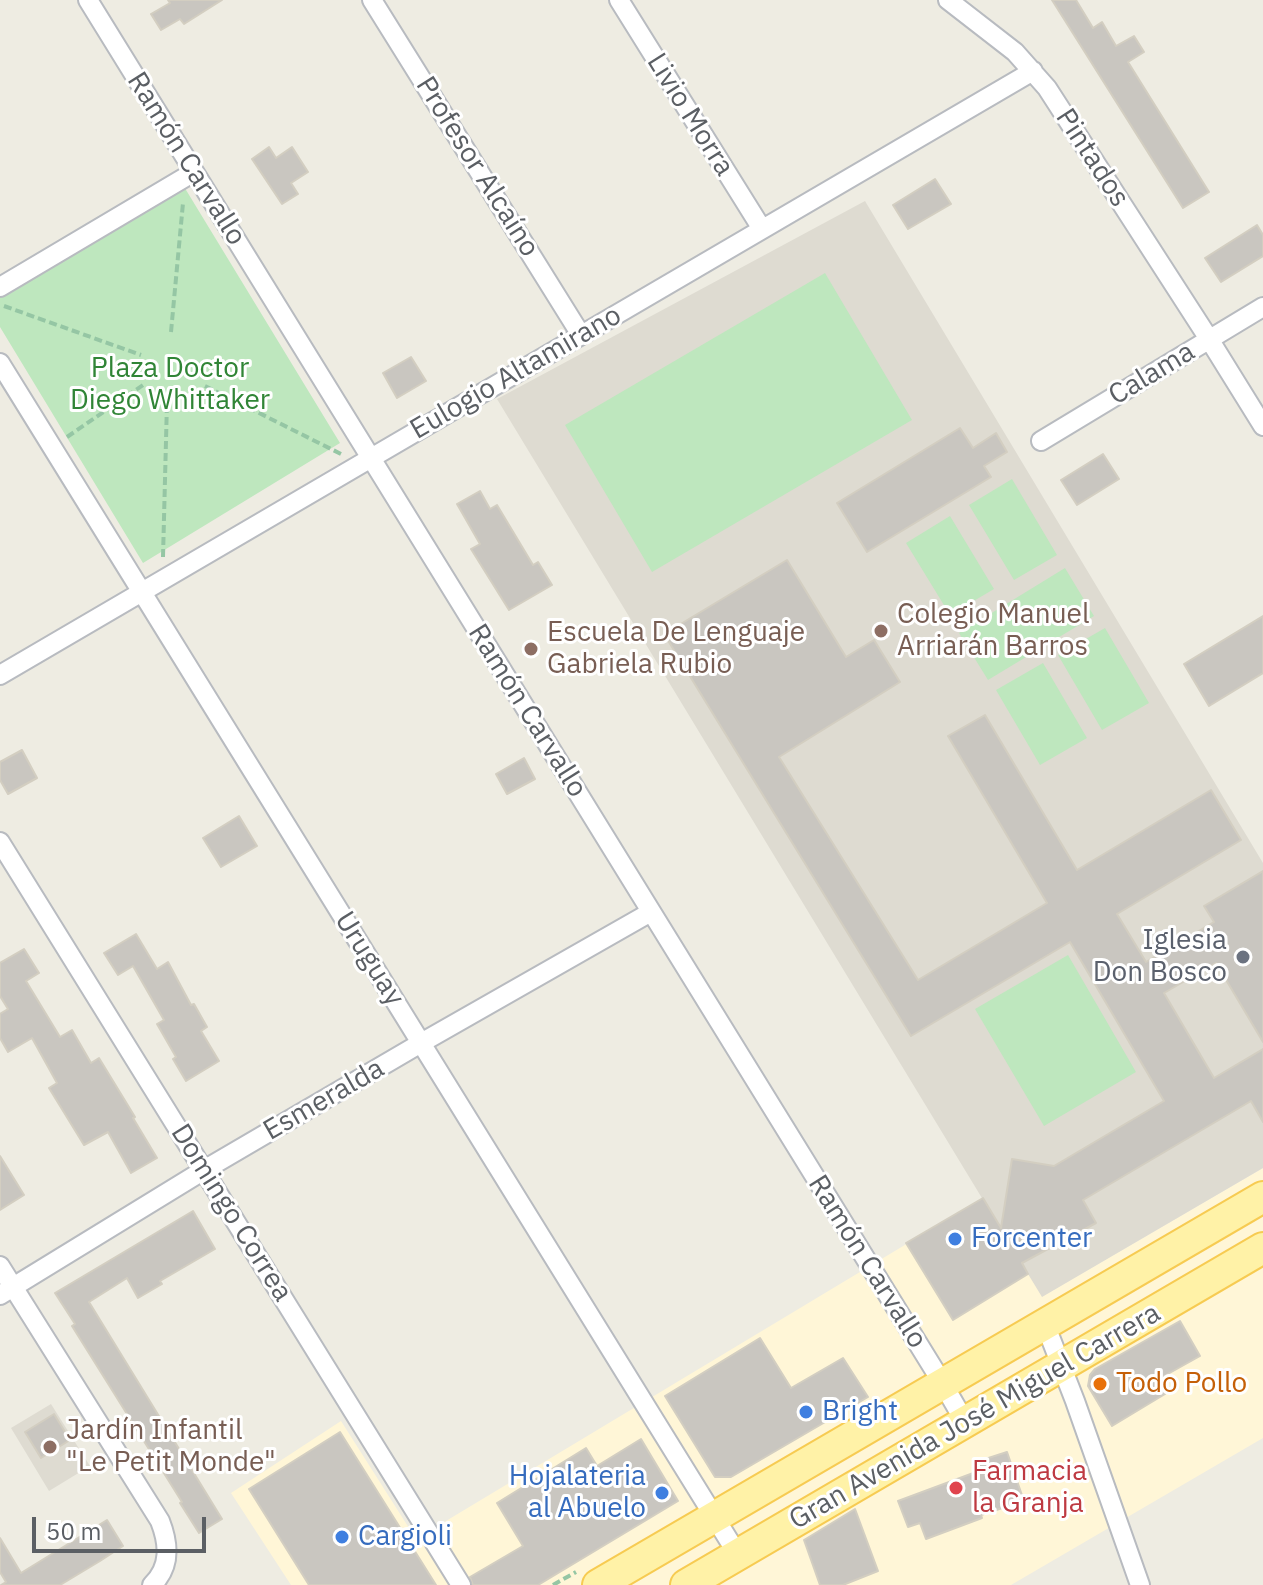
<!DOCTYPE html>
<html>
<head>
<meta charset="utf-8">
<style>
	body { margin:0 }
	#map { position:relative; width:1263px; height:1585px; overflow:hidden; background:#eeece2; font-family:"IBM Plex Sans",sans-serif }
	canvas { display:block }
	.scale { position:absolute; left:32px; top:1517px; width:174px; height:36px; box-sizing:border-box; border:4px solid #5b5f64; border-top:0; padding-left:10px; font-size:24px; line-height:28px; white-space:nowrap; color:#5b5f64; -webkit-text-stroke:6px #fff; paint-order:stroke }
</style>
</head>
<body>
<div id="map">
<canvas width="1263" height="1585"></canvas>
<div class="scale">50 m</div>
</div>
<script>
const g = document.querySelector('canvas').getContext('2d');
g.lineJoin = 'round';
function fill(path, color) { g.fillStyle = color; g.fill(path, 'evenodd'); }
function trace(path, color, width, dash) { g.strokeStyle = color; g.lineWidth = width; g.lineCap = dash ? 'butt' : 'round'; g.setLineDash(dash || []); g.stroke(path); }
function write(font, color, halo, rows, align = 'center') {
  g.font = font + ' "IBM Plex Sans",sans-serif'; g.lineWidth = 6; g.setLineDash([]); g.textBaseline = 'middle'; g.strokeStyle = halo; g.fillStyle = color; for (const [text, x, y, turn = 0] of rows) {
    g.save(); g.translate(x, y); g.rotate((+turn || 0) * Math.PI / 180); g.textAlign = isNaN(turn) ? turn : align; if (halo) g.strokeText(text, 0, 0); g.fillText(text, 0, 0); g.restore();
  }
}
const commercial = new Path2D(`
	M1263 1168V1438L1011 1585H291L231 1493 341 1421 416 1539 983 1198 1043 1296Z`);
const education = new Path2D(`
	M865 201 1263 863V1168L1042 1297 497 399Z
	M51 1404 90 1466 49 1491 11 1428Z`);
const green = new Path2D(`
	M183 185 340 443 143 563 0 327V296Z
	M825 273 912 420 652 572 565 425Z
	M1012 479 1057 555 1014 580 969 505Z
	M950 516 994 589 950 615 906 543Z
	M1065 568 1094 616 988 680 959 633Z
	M1105 628 1149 703 1102 730 1058 655Z
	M1043 663 1087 738 1040 765 996 690Z
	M1068 955 1136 1072 1044 1126 975 1009Z`);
const building = new Path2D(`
	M168 0H222L184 24 180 19 161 30 151 14 170 3Z
	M1052 0H1076L1093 28 1102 22 1116 46 1134 36 1144 52 1128 62 1209 192 1183 208Z
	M269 147 276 158 292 147 308 172 291 183 298 194 282 204 252 159Z
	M935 179 951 204 908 229 893 205Z
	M1257 225 1263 235V256L1221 282 1205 258Z
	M411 357 426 381 397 398 383 373Z
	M960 428 973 448 996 433 1007 452 984 466 991 477 867 552 837 503Z
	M1103 454 1119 479 1077 505 1061 480Z
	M480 491 490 509 497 505 533 565 538 562 552 585 509 610 471 549 480 544 457 504Z
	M787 560 846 657 874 640 900 682 779 757 918 980 1047 903 948 736 985 715 1077 870 1211 790 1241 840 1117 914 1146 962 1214 922 1204 906 1263 871V1042L1216 963 1164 993 1214 1078 1263 1049V1122L1251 1101 1083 1200 1096 1223 1022 1263 1028 1274 953 1320 906 1243 983 1198 1001 1228 1012 1159 1054 1166 1164 1101 1070 942 911 1036 664 634Z
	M1263 616V673L1209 706 1184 664Z
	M22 750 37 778 8 794 0 780V762Z
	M524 758 535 779 507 794 496 774Z
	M239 816 257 846 221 867 203 838Z
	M136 934 157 969 168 962 191 1005 194 1004 207 1027 201 1031 219 1061 186 1081 173 1059 176 1057 157 1024 164 1020 133 966 118 975 104 953Z
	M24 949 39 973 26 981 60 1037 72 1030 91 1063 99 1058 135 1117 133 1118 157 1158 131 1173 108 1132 84 1145 49 1088 57 1083 32 1038 8 1052 0 1038V1014L8 1009 0 996V963Z
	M0 1156 24 1195 0 1210Z
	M193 1211 215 1249 160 1281 162 1284 138 1298 127 1278 89 1302 222 1519 199 1533 180 1503 182 1502 72 1326 75 1324 55 1293Z
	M1180 1321 1200 1356 1157 1380 1165 1394 1112 1426 1088 1386 1090 1375 1095 1369Z
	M760 1338 791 1388 843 1358 868 1397 731 1477H715L665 1396Z
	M54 1414 70 1440 41 1458 25 1432Z
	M340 1432 436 1585H309L249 1489Z
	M641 1439 678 1501 538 1585H473L470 1577 523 1546 497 1503 586 1448 597 1466Z
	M1007 1452 1024 1501 981 1515 982 1518 926 1539 920 1523 908 1527 898 1501 976 1472 973 1463Z
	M855 1509 878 1571 843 1585H820L804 1540Z
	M107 1520 123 1546 100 1561 60 1585H1L6 1582 0 1572V1538L21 1573Z`);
const path = new Path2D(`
	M4 306 141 355
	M171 332 183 203
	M205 386 341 454
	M67 437 143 385
	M163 557 167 402
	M553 1585 576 1572`);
const street = new Path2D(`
	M88 0 943 1384 965 1422
	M372 0 581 335
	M619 0 762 229
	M948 0 1015 52 1047 88 1209 339 1263 426
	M0 287 194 172
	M0 363 738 1555
	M1041 441 1263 307
	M0 675 1033 71
	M0 842 461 1585
	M0 1266 160 1521C169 1544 171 1567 152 1585
	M0 1295 204 1170 421 1043 651 912
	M1045 1324 1075 1401 1140 1585`);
const primary = new Path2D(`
	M598 1585 1263 1197
	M686 1585 1263 1248`);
const markers = [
	[881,631,8,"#8d6e63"],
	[531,649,8,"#8d6e63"],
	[1243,957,8,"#6b7280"],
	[955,1239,8,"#3f7fe0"],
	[1100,1384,8,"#e8710a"],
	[806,1412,8,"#3f7fe0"],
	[50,1447,8,"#8d6e63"],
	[956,1488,8,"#e0444e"],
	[662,1493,8,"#3f7fe0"],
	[342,1537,8,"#3f7fe0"]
];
const streetNames = [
	["Livio Morra",690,115,58],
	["Pintados",1092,158,57],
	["Ramón Carvallo",186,159,58],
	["Profesor Alcaíno",477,167,58],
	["Eulogio Altamirano",516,373,-30],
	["Calama",1152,374,-31],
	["Ramón Carvallo",527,711,58],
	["Uruguay",369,959,58],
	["Esmeralda",324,1100,-30],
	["Domingo Correa",231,1213,58],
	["Ramón Carvallo",867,1262,58],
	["Gran Avenida José Miguel Carrera",975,1417,-30]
];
const parkNames = [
	["Plaza Doctor",170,369],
	["Diego Whittaker",170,401]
];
const educationNames = [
	["Colegio Manuel",897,615],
	["Arriarán Barros",897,647],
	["Escuela De Lenguaje",547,633],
	["Gabriela Rubio",547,665],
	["Jardín Infantil",66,1431],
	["\"Le Petit Monde\"",66,1463]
];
const worshipNames = [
	["Iglesia",1227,941],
	["Don Bosco",1227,973]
];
const shopNames = [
	["Forcenter",971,1239],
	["Bright",822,1412],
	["Hojalateria",646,1477,"right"],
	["al Abuelo",646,1509,"right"],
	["Cargioli",358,1537]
];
const foodNames = [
	["Todo Pollo",1116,1384]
];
const healthNames = [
	["Farmacia",972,1472],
	["la Granja",972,1504]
];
fill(commercial, '#fff6d7');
fill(education, '#dedbd1');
fill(green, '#bee7be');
fill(building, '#c9c6c0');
trace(building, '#d3cec1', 2);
trace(street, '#b8bbc0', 22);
trace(primary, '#f7cb52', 34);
trace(path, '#95c6a4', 4, [8, 4]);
trace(street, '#fff', 18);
trace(primary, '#fff2a7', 30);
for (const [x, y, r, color] of markers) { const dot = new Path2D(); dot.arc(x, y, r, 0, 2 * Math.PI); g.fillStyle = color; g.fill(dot); trace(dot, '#fff', 3); }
write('28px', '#5b5f64', '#fff', streetNames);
write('28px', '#308536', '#fff', parkNames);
write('28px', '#785e54', '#fff', educationNames, 'left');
write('28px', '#5b616d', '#fff', worshipNames, 'right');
write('28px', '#366cbe', '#fff', shopNames, 'left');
write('28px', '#c56008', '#fff', foodNames, 'left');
write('28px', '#be3a42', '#fff', healthNames, 'left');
</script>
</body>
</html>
